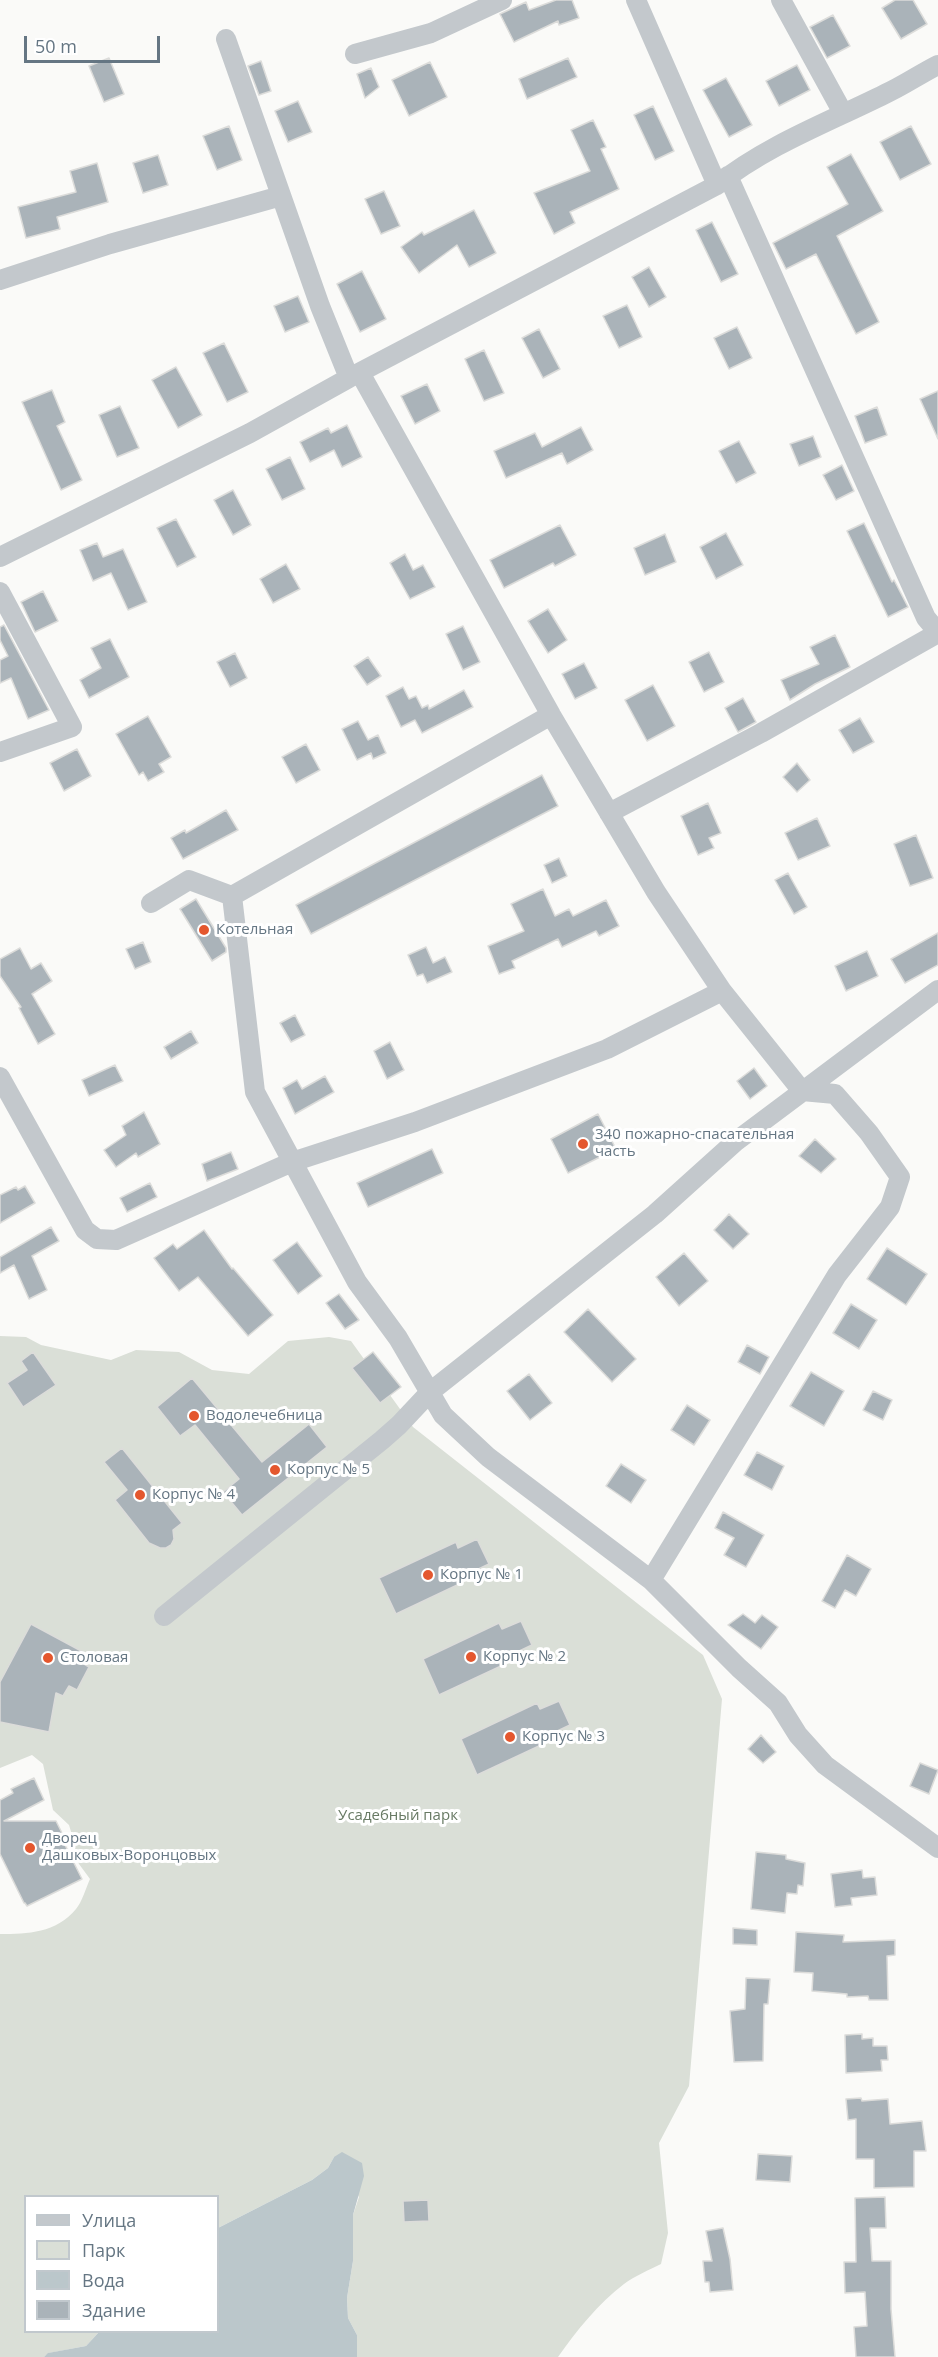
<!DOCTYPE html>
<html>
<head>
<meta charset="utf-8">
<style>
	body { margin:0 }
	#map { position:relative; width:938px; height:2357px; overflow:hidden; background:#fafaf8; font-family:"Open Sans",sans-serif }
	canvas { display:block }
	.legend { position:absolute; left:24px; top:2195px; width:195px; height:138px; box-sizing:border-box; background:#fff; border:2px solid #c1c8cd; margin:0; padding:8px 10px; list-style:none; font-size:18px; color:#657683 }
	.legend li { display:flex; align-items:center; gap:12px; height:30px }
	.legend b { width:30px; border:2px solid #c1c8cd }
	.scale { position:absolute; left:24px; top:36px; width:136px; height:27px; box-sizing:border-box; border:3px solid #657683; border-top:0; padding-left:8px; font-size:18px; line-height:21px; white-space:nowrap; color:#657683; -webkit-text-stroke:4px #fff; paint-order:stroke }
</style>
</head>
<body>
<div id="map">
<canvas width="938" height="2357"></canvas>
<ul class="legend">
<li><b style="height:8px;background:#c3c8cc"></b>Улица</li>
<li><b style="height:16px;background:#dadfd7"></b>Парк</li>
<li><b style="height:16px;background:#bbc7cb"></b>Вода</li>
<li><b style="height:16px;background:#aab3b9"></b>Здание</li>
</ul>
<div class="scale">50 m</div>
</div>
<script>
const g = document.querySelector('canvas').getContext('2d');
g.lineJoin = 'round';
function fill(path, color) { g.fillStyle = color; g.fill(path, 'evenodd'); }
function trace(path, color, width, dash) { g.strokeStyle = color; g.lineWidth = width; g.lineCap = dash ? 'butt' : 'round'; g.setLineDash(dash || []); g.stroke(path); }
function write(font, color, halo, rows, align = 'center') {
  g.font = font + ' "Open Sans",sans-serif'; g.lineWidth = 6; g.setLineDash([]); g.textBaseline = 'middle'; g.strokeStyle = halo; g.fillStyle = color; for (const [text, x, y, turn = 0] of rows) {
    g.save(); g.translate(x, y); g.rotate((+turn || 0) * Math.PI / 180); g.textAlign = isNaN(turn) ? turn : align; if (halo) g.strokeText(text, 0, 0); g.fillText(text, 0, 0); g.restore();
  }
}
const green = new Path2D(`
	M0 1336 26 1337 41 1345 111 1360 136 1350 179 1352 212 1370 249 1374 288 1341 329 1337 351 1341 413 1427 703 1655 722 1699 689 2086 659 2143 668 2233 661 2264C649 2270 635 2276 624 2284 598 2304 577 2330 558 2357H357V2335L348 2318 347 2298 353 2261V2215L359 2197 334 2157 328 2168 312 2180 218 2228V2196H26V2332H99L86 2346 49 2353 44 2357H0V1934C28 1934 56 1933 76 1909 82 1902 86 1888 90 1879L79 1864 70 1845 72 1835 69 1825 53 1810 43 1764 32 1755 0 1768Z`);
const water = new Path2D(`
	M342 2152 362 2163 364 2176 353 2215V2261L347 2298 348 2318 357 2335V2357H44L48 2353 86 2346 99 2332H218V2228L312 2180 328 2168 334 2157Z`);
const building = new Path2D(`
	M556 0H572L579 18 559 25 558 21 514 42 500 14 526 2 529 10Z
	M895 0H913L927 24 901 39 882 8Z
	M833 15 850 46 827 58 810 27Z
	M109 58 124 94 104 102 89 66Z
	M568 58 577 77 527 99 519 79Z
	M261 61 271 91 259 95 248 66Z
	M430 62 447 97 409 116 392 80Z
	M797 65 810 90 779 106 766 81Z
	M371 68 379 87 365 98 357 74Z
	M726 78 752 125 729 137 703 90Z
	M298 101 312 132 288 142 275 111Z
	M653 106 674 151 655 160 634 115Z
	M593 120 606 147 601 149 619 189 570 212 575 223 554 234 534 193 590 171 571 130Z
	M229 126 242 160 217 170 203 136Z
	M911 126 931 164 900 180 880 142Z
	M851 154 883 211 837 236 879 322 856 334 816 254 786 269 773 243 848 204 827 167Z
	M158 155 168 185 143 193 133 163Z
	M97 163 108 202 57 217 60 229 26 238 18 207 76 192 70 171Z
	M384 191 400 226 381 234 365 199Z
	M474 210 496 253 469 267 457 245 419 273 401 247 422 232 424 235Z
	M712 222 738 274 721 282 696 230Z
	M649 267 666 297 649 307 632 277Z
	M362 271 386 319 360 332 337 284Z
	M298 296 309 322 285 332 274 306Z
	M627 305 642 337 619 348 603 316Z
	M737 327 752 358 729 369 714 338Z
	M539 329 560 369 543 378 522 338Z
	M224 343 248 392 227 402 203 353Z
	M484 350 504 393 484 401 465 359Z
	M176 367 202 415 178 428 152 380Z
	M427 384 440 411 415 424 401 396Z
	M52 390 65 422 57 426 82 480 61 490 22 402Z
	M938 391V439L920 399Z
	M120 406 139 448 117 457 99 415Z
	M877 407 887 435 865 443 855 416Z
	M347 425 362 457 342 467 334 450 310 462 300 442 328 428 331 433Z
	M581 427 593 450 567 464 562 453 506 478 494 451 535 433 542 447Z
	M813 436 821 457 799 466 790 444Z
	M739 441 756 473 736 483 719 451Z
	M290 457 305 489 282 500 266 469Z
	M842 465 854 491 836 500 823 475Z
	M233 490 251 525 233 535 214 500Z
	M176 519 196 557 177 567 157 528Z
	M864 523 892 582 894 580 908 607 888 617 847 531Z
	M560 525 576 555 555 566 553 563 504 588 490 560Z
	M726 533 743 565 716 579 700 547Z
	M665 534 676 562 645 575 634 548Z
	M97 543 103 557 123 549 147 602 128 610 111 573 93 581 80 550Z
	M405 554 413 570 423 565 435 587 410 599 390 563Z
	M286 564 300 589 273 603 260 579Z
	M43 591 58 621 35 632 21 602Z
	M548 609 567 640 548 653 528 621Z
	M4 625 49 710 28 719 11 678 0 683V660L8 656 0 640V627Z
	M463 626 480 662 463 670 446 634Z
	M835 635 850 667 815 684 790 700 781 680 819 664 810 647Z
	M110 639 129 677 89 698 80 680 101 668 91 648Z
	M709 652 724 682 704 692 689 662Z
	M235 653 247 678 230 687 217 662Z
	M368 657 381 676 367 685 354 666Z
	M584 663 597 688 575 699 562 674Z
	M653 685 675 726 647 741 625 700Z
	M403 687 409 699 416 696 422 708 428 705 429 709 464 690 473 707 422 733 415 720 401 727 386 696Z
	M743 698 756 722 738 732 725 708Z
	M148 716 171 757 159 764 164 772 148 781 143 772 139 775 116 734Z
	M860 718 874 742 853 753 839 730Z
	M358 721 368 740 378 735 386 753 373 759 371 753 357 760 342 729Z
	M306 744 320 770 296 783 282 757Z
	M77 749 91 776 64 791 50 763Z
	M797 763 810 780 797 792 783 777Z
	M542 775 558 806 311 934 296 905Z
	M708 803 721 833 709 838 714 848 698 855 681 816Z
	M226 810 238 830 183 859 171 838 185 830 186 833Z
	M817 818 830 846 798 860 785 833Z
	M916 835 933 878 910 886 894 844Z
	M559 858 567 876 552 883 544 865Z
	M788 873 807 907 794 914 775 880Z
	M543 889 555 916 569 909 573 916 606 900 619 926 599 936 596 931 562 947 558 939 512 961 515 968 499 974 488 946 524 931 511 904Z
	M196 899 226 948V952L212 961 180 909Z
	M938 933V965L905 983 891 959Z
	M143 942 151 962 135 969 126 949Z
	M426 947 433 963 445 957 452 972 427 983 423 974 417 976 408 955Z
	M20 948 31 969 41 963 52 981 32 994 55 1034 38 1044 19 1008 21 1007 0 976V959Z
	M867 951 878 976 846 991 835 966Z
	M295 1015 305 1035 291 1042 280 1023Z
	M191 1031 198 1043 171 1059 164 1047Z
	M390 1042 404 1070 387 1079 374 1051Z
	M115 1065 123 1081 89 1096 82 1080Z
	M754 1068 767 1086 750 1099 737 1081Z
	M325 1076 334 1092 295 1114 283 1088 297 1080 302 1089Z
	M144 1112 160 1144 138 1157 136 1153 116 1167 104 1150 126 1135 122 1126Z
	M598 1114 616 1149 568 1173 551 1139Z
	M815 1139 836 1159 821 1173 799 1156Z
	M432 1149 443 1173 368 1207 357 1183Z
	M231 1152 238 1169 207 1181 202 1164Z
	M150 1183 157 1197 127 1212 120 1198Z
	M25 1186 35 1203 0 1223V1195L16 1187 18 1190Z
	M729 1214 749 1234 733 1249 714 1230Z
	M51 1227 59 1241 32 1256 47 1290 29 1299 14 1265 0 1273V1257Z
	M204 1230 232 1269 233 1268 273 1315 248 1336 198 1277 179 1291 154 1258 173 1244 177 1249Z
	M297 1242 322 1276 298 1294 273 1260Z
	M887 1248 927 1274 906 1305 867 1279Z
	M684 1253 708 1281 679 1306 656 1277Z
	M339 1294 359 1320 345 1329 326 1303Z
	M851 1304 877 1320 859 1349 833 1333Z
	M588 1309 636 1359 612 1382 564 1332Z
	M747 1345 769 1357 760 1374 738 1362Z
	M33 1352 56 1385 23 1407 7 1383 27 1370 21 1361Z
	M373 1352 401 1387 380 1403 352 1368Z
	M811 1372 844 1391 824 1426 790 1406Z
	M529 1374 552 1403 530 1420 507 1391Z
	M192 1378 262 1462 309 1424 327 1447 242 1515 223 1492 239 1479 195 1425 180 1436 157 1407Z
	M873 1391 892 1400 883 1420 863 1410Z
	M687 1405 710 1420 694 1445 671 1430Z
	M122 1448 182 1523 173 1530 174 1539 171 1545 166 1548H160L149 1543 115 1500 127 1490 104 1462Z
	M757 1452 784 1466 772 1490 744 1475Z
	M621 1464 646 1480 631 1503 606 1486Z
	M723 1512 764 1535 746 1567 724 1555 734 1538 715 1528Z
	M477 1539 489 1564 470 1573 472 1578 396 1614 379 1578 456 1542 458 1548Z
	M847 1555 871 1569 856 1596 845 1590 835 1608 822 1601Z
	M743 1614 755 1623 762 1615 778 1627 761 1649 728 1625Z
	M521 1621 532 1645 513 1654 516 1659 439 1695 423 1659 499 1623 502 1629Z
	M31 1624 85 1653 81 1662 89 1667 77 1690 69 1686 63 1696 56 1693 49 1732 0 1722V1682Z
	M559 1701 570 1725 551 1734 554 1739 477 1775 461 1739 537 1703 540 1709Z
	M761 1735 776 1752 763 1763 748 1749Z
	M920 1763 938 1770 929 1794 910 1786Z
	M34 1778 44 1800 4 1821H56L63 1835 61 1837 82 1879 27 1906 25 1903H24L0 1854V1800L13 1793 11 1789Z
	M756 1852 786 1855V1859L805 1863 803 1886 798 1885 797 1894 787 1893 785 1913 751 1909Z
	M862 1870 863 1878 875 1877 877 1895 851 1898 852 1905 835 1907 831 1874Z
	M733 1928 757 1930V1945L733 1944Z
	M796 1932 844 1935 843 1942 895 1940V1955L887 1956 888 2000H869L868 1996 847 1997V1994L812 1991 813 1973 794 1972Z
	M746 1978 770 1979 768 2004H764L763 2061 734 2062 730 2011 745 2009Z
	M862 2034V2039L873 2038V2046H887L888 2060H881L882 2071 846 2073 845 2035Z
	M861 2098 862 2101 888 2099 890 2124 922 2121 926 2151H914V2187L874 2188V2159H856V2119L848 2120 846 2099Z
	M758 2154 792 2156 790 2182 756 2180Z
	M885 2197 886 2228H870L872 2261H891V2309L895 2357H856L854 2327 867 2326 865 2292 845 2293 844 2262H856L855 2198Z
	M428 2200 429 2221 404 2222 403 2201Z
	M723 2228 730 2259 733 2290 710 2292 709 2282H705L703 2261H712L706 2231Z`);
const minor = new Path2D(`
	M636 0 717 185
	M781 0 843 113
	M226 39 320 306 349 378
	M355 54 431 33 502 0
	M728 176 926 618 938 632
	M0 280 110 244 281 196
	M360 373 551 715 656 892 722 991 802 1091 835 1094 869 1133 900 1177 890 1207 837 1275 651 1580
	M0 557 250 433 349 378 717 185C767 145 829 122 885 94 903 86 920 74 938 65
	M0 592 72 727 0 752
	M609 813 761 733 938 633
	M232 896 255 1092 357 1282 398 1338 443 1415 488 1457 651 1580 739 1668 778 1703 798 1735 825 1765 938 1848
	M151 903 189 880 232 896 551 715
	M0 1077 85 1230 97 1239 116 1240 292 1162 415 1122 607 1049 722 991
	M164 1616 382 1440 399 1425 430 1392 655 1214 735 1142 938 990`);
const markers = [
	[204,930,6,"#e4572e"],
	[583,1144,6,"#e4572e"],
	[194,1416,6,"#e4572e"],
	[275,1470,6,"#e4572e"],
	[140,1495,6,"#e4572e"],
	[428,1575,6,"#e4572e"],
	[471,1657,6,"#e4572e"],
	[48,1658,6,"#e4572e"],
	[510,1737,6,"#e4572e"],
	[30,1848,6,"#e4572e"]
];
const poiNames = [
	["Котельная",216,930],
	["340 пожарно-спасательная",595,1135],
	["часть",595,1152],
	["Водолечебница",206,1416],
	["Корпус № 5",287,1470],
	["Корпус № 4",152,1495],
	["Корпус № 1",440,1575],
	["Корпус № 2",483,1657],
	["Столовая",60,1658],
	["Корпус № 3",522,1737],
	["Дворец",42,1839],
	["Дашковых-Воронцовых",42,1856]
];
const parkNames = [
	["Усадебный парк",398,1816]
];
fill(green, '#dadfd7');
fill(water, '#bbc7cb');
fill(building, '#aab3b9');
trace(building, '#dcdcda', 1.5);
trace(minor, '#c3c8cc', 20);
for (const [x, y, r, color] of markers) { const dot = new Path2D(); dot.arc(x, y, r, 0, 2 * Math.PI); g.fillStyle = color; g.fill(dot); trace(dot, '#fff', 2); }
write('15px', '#657683', '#fff', poiNames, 'left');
write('15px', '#687a64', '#fff', parkNames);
</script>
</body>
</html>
